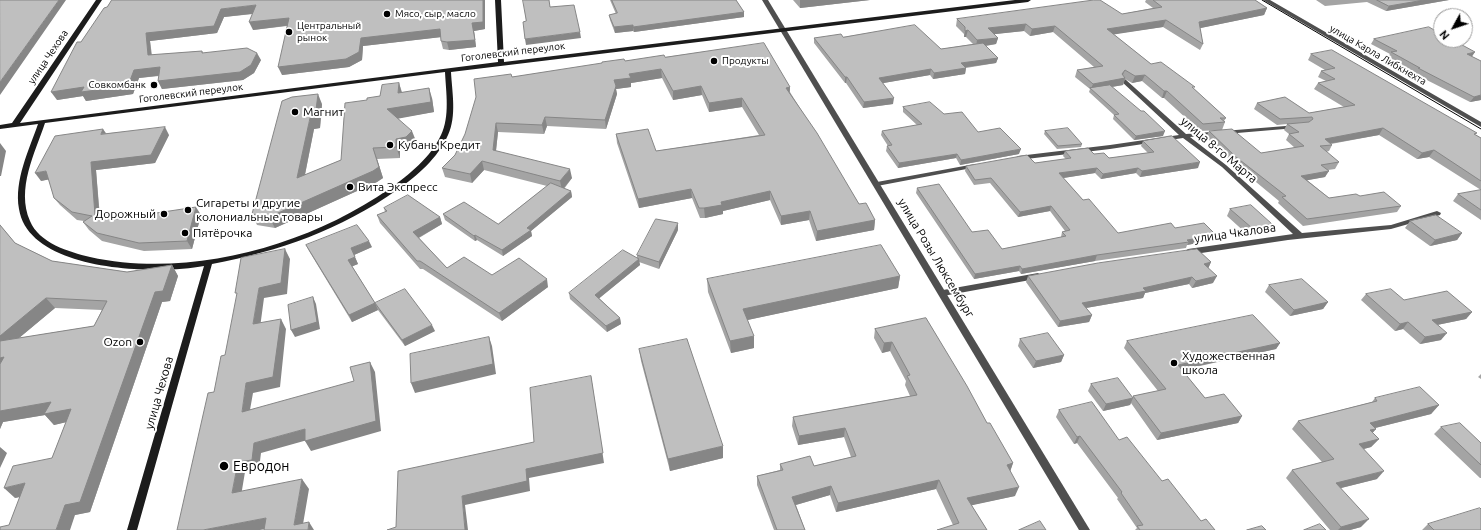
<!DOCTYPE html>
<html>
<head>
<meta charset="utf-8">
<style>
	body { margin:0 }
	#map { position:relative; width:1481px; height:530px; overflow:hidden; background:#fff; font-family:Ubuntu,sans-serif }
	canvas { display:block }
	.north { position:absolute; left:1433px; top:8px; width:40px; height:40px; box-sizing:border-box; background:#fff; border:1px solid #999; border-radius:50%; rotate:230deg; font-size:11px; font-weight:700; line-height:16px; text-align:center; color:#000 }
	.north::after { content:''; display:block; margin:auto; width:14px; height:18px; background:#000; clip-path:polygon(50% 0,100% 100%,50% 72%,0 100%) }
</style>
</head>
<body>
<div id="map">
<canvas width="1481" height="530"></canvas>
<div class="north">N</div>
</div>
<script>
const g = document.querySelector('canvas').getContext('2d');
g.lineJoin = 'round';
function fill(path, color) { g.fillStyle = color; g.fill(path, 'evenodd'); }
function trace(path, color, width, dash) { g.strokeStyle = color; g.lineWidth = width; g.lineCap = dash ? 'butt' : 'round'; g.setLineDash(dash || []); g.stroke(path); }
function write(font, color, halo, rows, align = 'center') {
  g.font = font + ' Ubuntu,sans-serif'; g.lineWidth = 4; g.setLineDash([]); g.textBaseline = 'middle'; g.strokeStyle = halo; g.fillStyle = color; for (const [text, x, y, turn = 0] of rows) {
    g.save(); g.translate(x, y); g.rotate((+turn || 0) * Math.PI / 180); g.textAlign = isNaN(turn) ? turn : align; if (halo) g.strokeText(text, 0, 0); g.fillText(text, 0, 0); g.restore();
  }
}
const minor = new Path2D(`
	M1263 0H1270L1481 122V127Z
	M1123 78 1125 79 1186 134 1298 125V127L1296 128 1190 137 1226 165 1302 233 1391 225 1437 211 1441 213 1440 215 1391 229 1288 240 1188 255 1185 254 1184 252 1188 249 1293 234 1222 167 1183 138 1110 149 1018 160 1015 158 1018 156 1110 145 1179 135 1121 81V79Z
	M975 164 977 165 978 166 977 167 877 186 873 184 877 182Z
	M1038 273 1042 276 1041 278 943 296 939 293 943 290Z`);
const tertiary = new Path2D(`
	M762 0H768L1090 530H1079Z`);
const secondary = new Path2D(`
	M96 0H102L20 123 498 62 495 0H501L504 62 1015 0H1031L1028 2 451 72C452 92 457 116 448 135 438 158 417 176 397 190 340 230 280 251 212 264L137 530H127L204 266C156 275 29 272 19 209 14 180 29 150 38 124L0 129V125L12 123ZM445 72C446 93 450 116 441 135 431 157 409 175 389 189 307 246 189 279 90 257 69 252 39 243 30 221 16 189 35 153 45 123Z`);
const tram = new Path2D(`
	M1262 0 1481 129`);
const wall = new Path2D(`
	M112 0 485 29 474 31 476 47 449 50 443 49 441 41V37L363 46 362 60 349 67 282 75 287 26 253 30V14L224 17 217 33 150 41 152 55 202 51 203 53 261 60 254 73 243 80 162 89 158 81 159 76 139 78 133 94 86 101 83 96 57 100 81 42 107 7Z
	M610 0H736L744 12V17L634 32 633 31 615 33 610 20 609 15 616 14Z
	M793 0H870L800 8Z
	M1146 0H1255L1267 8 1264 15 1200 28 1203 44 1200 50 1163 27 1113 34 1151 64 1194 89 1226 118 1224 121 1225 122 1222 130 1200 131 1164 98H1162L1142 81 1132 83 1125 79 1123 85 1112 87 1163 136 1134 140 1113 119 1114 115 1089 92 1090 89 1075 77 1077 70 1094 67 1053 32 1030 36 1024 31 994 34 998 38 996 44 986 46 998 58 996 63 966 68 965 74 933 79 930 75 883 83 893 104 863 108 846 83H845L814 43V38L843 37 941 49 973 44 966 37H964V34L956 26 957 19 1122 14 1153 8 1145 2Z
	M1316 0H1449L1386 11 1367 2 1325 6Z
	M1374 39 1472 56 1481 100 1470 102 1415 74V73L1387 58 1390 54 1371 44Z
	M1311 54 1476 135 1481 138V190L1429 157 1417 159 1379 135 1331 144 1332 145 1329 151 1326 152 1339 162 1335 169 1328 170 1325 177 1307 180 1329 198 1360 196 1401 206 1397 212 1303 226 1278 203 1279 201 1233 163 1206 137 1209 131 1261 153 1295 148 1286 140 1289 134 1284 130 1287 124 1277 125 1254 109 1257 103 1309 113 1344 107 1314 89 1318 83 1326 81 1318 77 1321 71 1325 70 1308 60Z
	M665 57 790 87V92L859 204 875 220 874 230 816 241 809 220 781 225 770 200 723 211V214L705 218H700L692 198 639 208 617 143 616 134 656 151 759 135 742 107 709 112 702 95 673 100 662 78 631 83V87L616 89 617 94 606 129 547 126 544 134 498 132 496 151 572 178 564 189 571 191 572 197 531 231 532 236 503 256 477 240 475 241 445 220 443 214 498 224 547 186 484 170 472 183 445 177 442 168 455 155 512 77 625 61Z
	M399 83 402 92 432 98 434 112 398 118 416 141 409 148 400 150V158L377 159 383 178 377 182 275 228 257 225 252 214 322 104 320 128 314 129 305 175 341 160 367 100 380 96Z
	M903 107 944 114 1019 154 960 165 956 158 898 168 886 151 887 146H888L881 135 882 131 917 125 903 112Z
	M1045 131 1082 144 1081 147 1057 149 1044 134Z
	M106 134 169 135 155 163 96 170 100 217 110 220 201 215 192 249 144 251 102 241 89 230 83 222 84 221 77 220 60 205 54 198 49 179 41 181Z
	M1143 141 1198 168 1140 177 1136 173 1101 179 1095 173 1063 178 1083 200 1118 233 1175 228 1216 235 1213 240 1187 245 1186 248 1095 261 1021 274 1019 271 974 279 916 193 917 188 972 232 1002 249 1061 237 1062 232 1065 231 1050 211 1018 217 990 183 974 185 965 171 966 166 1035 163 1066 159 1063 156 1065 151 1094 154 1109 158 1148 153 1141 146Z
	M1481 190V220L1453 201 1458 194Z
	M384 208 440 217 442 224 419 238 447 268 492 275 548 287 502 321 423 269H420L380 223 377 215 385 212Z
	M1230 209 1268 231 1248 235 1227 216Z
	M1410 221 1462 233 1457 240 1430 246 1405 228Z
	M0 225 15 243 52 261 127 272 172 265 178 276 170 301 162 302 90 512 75 515 9 525 20 497 15 498 52 458 66 422 54 425 45 415 3 422 0 429ZM55 308 102 310 94 326 19 338Z
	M678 230 659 269 639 262 640 265 599 298 620 318 621 324 607 332 570 299 569 293 637 258V255Z
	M306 245 372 247 354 255 358 264 352 266 375 303 435 331 405 346 378 310 352 322 309 251Z
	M1211 262 1208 268 1213 283 1192 288 1189 284 1145 293 1143 298 1086 308 1092 315 1089 322 1058 327 1026 282 1028 276Z
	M900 276 898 288 747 320 754 348 731 353 708 292 707 279Z
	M1269 285 1328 302 1323 309 1290 316 1265 292Z
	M1366 294 1404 300 1472 312 1466 319 1437 325 1441 340 1420 344 1403 329 1395 331 1361 300Z
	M926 318 987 423 1013 463 1010 471 1015 496 971 505 987 530 953 525 936 489 836 512 830 495 796 505 805 530H774L757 485V476L780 470V464L814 466 851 457 844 437 798 445 792 426 793 417 910 396 905 385 906 381 890 351 882 353 874 338 875 329Z
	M1020 339 1064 355 1061 362 1033 368 1018 346Z
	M1127 341 1280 343 1276 349 1182 370 1205 398 1242 416 1238 423 1157 440 1131 403 1130 405 1103 411 1088 391 1091 384 1133 397V396L1158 391 1124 348Z
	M639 349 723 458 670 471 641 361Z
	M1481 374V379L1478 377Z
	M1375 398 1439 405 1431 414 1375 428 1376 429 1372 433 1379 439 1371 447 1364 449 1377 479 1341 488 1361 527 1350 530H1330L1286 478 1292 470 1322 462 1292 429 1298 421 1372 402Z
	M1059 410 1119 440 1162 481 1201 521 1215 530H1135L1137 528 1117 499 1118 498 1077 443 1074 444 1056 417Z
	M1441 427 1481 443V478H1480L1434 434Z
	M1428 524 1481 530H1422Z`);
const shadedWall = new Path2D(`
	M59 0H66L0 95V82Z
	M483 0H485V29L474 31 476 47 449 50 447 42 472 23Z
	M800 0H870L800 8Z
	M1424 0H1449L1386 11 1389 6Z
	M256 5 259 13 224 17 217 33 150 41 152 63 148 55 146 33 221 9Z
	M1267 8 1264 15 1196 29 1199 22Z
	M744 12V17L634 32 633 27Z
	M289 18 292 25 253 30 249 22Z
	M1166 20 1163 27 1104 36 1107 29Z
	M1026 24 1024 31 987 35 988 28Z
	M633 25V31L615 33 614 27Z
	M1055 26 1053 32 1030 36 1032 29Z
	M440 29 442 37 363 46 362 60 349 67 282 75 278 67 361 38Z
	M968 30 966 37H964L965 31Z
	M580 32 581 38 526 45 525 39Z
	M998 38 996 44 976 47 977 40Z
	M1475 52 1471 58 1467 54Z
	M257 53 261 60 254 73 243 80 162 89 158 81Z
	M998 58 996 63 960 68 961 63Z
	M160 67 164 75 139 78 133 94 86 101 83 96 57 100 51 92 134 70Z
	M966 68 965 74 933 79 934 73Z
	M661 69 662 78 631 83V87L616 89 617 94 606 129 605 120 614 80 629 74Z
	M931 69 930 75 878 84 879 78Z
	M1125 70 1122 77 1125 78 1123 85 1093 90 1091 89 1093 84 1122 74Z
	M1145 75 1142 81 1132 83 1135 76Z
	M845 77H847L846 83H845Z
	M399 83 402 94 398 93Z
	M701 86 702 95 673 100V91Z
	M790 87 789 96 786 88Z
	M429 88 432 98 434 112 391 120 387 109Z
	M1164 91H1167L1164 98H1162Z
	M318 94 322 104 320 128 314 129 302 189 297 178 310 118Z
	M1481 95V100L1470 102 1474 97Z
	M742 98V107L709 112V103Z
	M894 98 893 104 863 108 864 102Z
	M545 117 547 126 544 134 542 125Z
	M496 123 498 132 495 159 493 150Z
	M165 127 169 135 155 163 96 170 100 223 95 215 91 162Z
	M1383 128 1379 135 1322 145 1325 139Z
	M103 129 108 136 101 134Z
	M412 131 416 141 409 148 400 150V158L396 147V139Z
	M1165 131 1163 136 1134 140 1136 136Z
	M0 143 6 151 1 176H0Z
	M373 148 377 159 383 178 377 182 275 228 269 217Z
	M1021 149 1019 154 960 165 961 160Z
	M1434 150 1429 157 1417 159 1422 153Z
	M957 154 956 158 898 168 899 163Z
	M482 161 484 170 472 183 470 174Z
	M1200 162 1198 168 1140 177 1142 171Z
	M1097 168 1095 173 1057 179 1059 173Z
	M1138 168 1136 173 1101 179 1103 174Z
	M570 169 572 178 562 190 560 181Z
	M46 171 51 179 41 181 35 173Z
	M1329 171 1325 177 1298 182 1301 176Z
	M691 189 692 198 639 208 638 199Z
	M571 191 572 197 531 231 532 236 503 256 502 250 527 228Z
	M770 191V200L723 211V214L705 218 704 208 721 202Z
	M1051 206 1050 211 1018 217 1020 212Z
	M196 207 201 215 192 249 187 241Z
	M810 211 809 220 781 225V216Z
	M440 217 442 224 416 239 413 232Z
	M875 220 874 230 816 241 817 231Z
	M678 223V230L659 269V262Z
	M1272 224 1268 231 1248 235 1252 228Z
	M1462 233 1457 240 1430 246 1435 240Z
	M475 235 477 240 475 241 474 236Z
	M1216 235 1213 240 1187 245 1189 242 1187 240Z
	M369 241 372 247 354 255 351 248Z
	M285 249 290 259 287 294 264 298 259 335 253 324 259 288Z
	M1097 255 1095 261 1021 274 1022 269Z
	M355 257 358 264 351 267 348 260Z
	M639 259 640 265 596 301 595 295Z
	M1211 262 1208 269 1204 264Z
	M172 265 178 276 170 301 162 302 90 512 75 515 70 530H56L65 505 155 292Z
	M1020 266 1019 271 974 279 975 274Z
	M900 276 898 288 743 321V309Z
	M1217 276 1213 283 1192 288 1196 281Z
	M1192 277 1189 284 1145 293 1143 298 1080 309 1082 303 1143 288Z
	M547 279 548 287 502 321 499 313Z
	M313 297 316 304 320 329 295 337 291 330Z
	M46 298 55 308 1 353 0 351V336Z
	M1328 302 1323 309 1290 316 1294 310Z
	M375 303 378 310 352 322 349 315Z
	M1472 312 1466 319 1427 327 1432 320Z
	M1092 315 1089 322 1058 327 1060 321Z
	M620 318 621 324 607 332 606 326Z
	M281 319 286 329 280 387 253 393 248 421 242 412 246 383Z
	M1408 322 1403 329 1395 331 1400 324Z
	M432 325 435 331 405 346 402 340Z
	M1447 333 1441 340 1420 344 1425 337Z
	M754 336V348L731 353 730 341Z
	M489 337 492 346 496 374 415 393 411 383Z
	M892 342 890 351 882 353 884 343Z
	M1280 343 1276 349 1175 371 1178 365Z
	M1064 355 1061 362 1033 368 1036 361Z
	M4 357 0 369V358Z
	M370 362 375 372 381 431 311 451 305 441Z
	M591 376 604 463 529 478 530 491 465 505 468 530H465L462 496 526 469Z
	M1133 398 1130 405 1103 411 1106 404Z
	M51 402 71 409 80 419 54 425 45 415 3 422 0 429V411Z
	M1439 405 1431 414 1363 431 1370 423Z
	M1242 416 1238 423 1157 440 1161 433Z
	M845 428 844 437 798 445 799 436Z
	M305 429 311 439 261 453 259 469 245 472 240 502 232 493 238 462 254 443Z
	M1376 429 1369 437 1370 430Z
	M1080 436 1077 443 1074 444 1077 437Z
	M1379 439 1371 447 1352 452 1359 444Z
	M723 446V458L670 471 668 459Z
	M0 447 7 453 0 468Z
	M1013 463 1010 472 1007 465Z
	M1384 471 1377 479 1329 491 1336 483Z
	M302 479 309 489 302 530 294 525Z
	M939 480 936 489 836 512 838 503Z
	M25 483 36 493 15 498 4 488Z
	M831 486 830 495 792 506V497Z
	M1019 487 1015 496 964 507 967 498Z
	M266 518 273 528 260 530H203Z
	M1369 519 1361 527 1350 530H1338L1341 527Z
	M309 522 314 530H308Z`);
const building = new Path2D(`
	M0 0H59L0 82Z
	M112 0H483V22L472 23 475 40 447 42 441 41 440 29 361 38 359 52 346 59 278 67 289 18 249 22 256 5 221 9 214 26 146 33 148 55 202 51V53L247 48 257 53 251 65 240 72 158 81 160 67 134 70 128 86 81 92 84 87 51 92 77 42H81L104 8 107 7Z
	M523 0H549L550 7 574 5 580 32 525 39 523 22 526 21Z
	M612 0H736L744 12 633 27V25L614 27 609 15 617 13Z
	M1094 0H1100L1122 14 1162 7 1153 0H1255L1267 8 1199 22 1203 44 1166 20 1107 29 1151 64 1161 62 1195 87H1192L1226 118H1220L1225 122 1203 124 1167 91H1164L1145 75 1135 76 1125 70 1122 74 1125 78 1093 84 1077 70 1103 66 1055 26 1032 29 1026 24 988 28 998 38 977 40 968 30 965 31V27L957 19Z
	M1377 0H1424L1389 6Z
	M915 25 941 49 983 43 998 58 961 63 966 68 934 73 931 69 879 78 894 98 864 102 847 77H845L814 38 841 34 843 37Z
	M1429 27 1441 34V40H1453L1475 52 1467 54 1481 61V95L1474 97 1418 68H1420L1391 52 1397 51 1374 39Z
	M764 43 790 87 786 88 817 133 859 204 866 203 875 220 817 231 810 211 781 216 770 191 721 202 722 205 704 208H699L691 189 638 199 616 134 648 129 656 151 765 135 742 98 709 103 701 86 673 91 661 69 629 74 631 78 614 80 616 86 605 120 545 117 542 125 496 123 493 150 570 169 560 181 482 161 470 174 442 168 455 155 465 134 476 97 474 79 511 74 512 77 602 63V62L624 59 625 61 664 55 665 57Z
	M1332 50 1477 133 1474 134 1481 138V181L1434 150 1422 153 1383 128 1325 139 1332 145 1320 146 1339 162 1321 165 1329 171 1301 176 1329 198 1356 194 1360 196 1384 192 1401 206 1307 219 1282 197 1286 196 1236 157 1209 131 1232 129 1261 153 1304 146 1289 134 1299 132 1287 124 1309 122 1313 119 1312 117 1280 119 1257 103 1285 97 1309 113 1355 105 1318 83 1335 79 1321 71 1335 68 1311 54Z
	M399 83 398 93 429 88 431 102 387 109 412 131 406 137 396 139V147L373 148 379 167 373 171 269 217 252 214 282 101 292 97 318 94 315 118H310L297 178 341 160 345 103 367 100V98L380 96 382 85Z
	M1110 85 1141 111H1144L1165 131 1136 136 1114 115 1119 114 1090 88Z
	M930 102 944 114 962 112 978 132 1000 128 1021 149 961 160 957 154 899 163 887 146 892 145 882 131 922 124 903 107Z
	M165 127 151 155 91 162 95 215 110 220 196 207 187 241 139 243 97 233 83 222 92 216 72 212 54 198 46 171 35 173 55 136 103 129 101 134Z
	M1068 128 1082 144 1058 146 1045 131Z
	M1172 136 1200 162 1142 171 1138 168 1103 174 1097 168 1059 173 1083 200 1089 199 1118 233 1171 223 1175 228 1204 223 1216 235 1187 240 1189 242 1097 255 1022 269 1020 266 975 274 917 188 939 184 972 232 988 230 1002 249 1066 236 1062 232 1070 230 1051 206 1020 212 991 178 975 180 966 166 1027 155 1035 163 1071 158 1065 151 1088 148 1094 154 1104 153 1109 158 1154 152 1143 141Z
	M551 183 571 191 527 228 531 230 502 250 475 235 474 236 443 214 464 202 498 224Z
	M1481 190V210L1458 194Z
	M408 195 440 217 413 232 447 268 464 257 492 275 519 258 547 279 499 313 420 261H417L377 215 387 211 384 208Z
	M1251 205 1272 224 1252 228 1230 209Z
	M1436 215 1462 233 1435 240 1410 221Z
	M656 219 678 223 659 262 637 255Z
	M0 225 15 243 52 261 127 272 172 265 163 291 155 292 80 502 65 505 56 530H0V527L9 525 25 483 4 488 13 466 52 458 71 409 44 414 51 402 0 411V364L4 357 0 358V341L94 326 107 301 46 298 0 336Z
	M357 225 369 241 351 248 355 257 348 260 375 303 349 315 306 245Z
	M881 245 900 276 743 309 754 336 730 341 707 279Z
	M285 249 281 283 259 288 253 324 281 319 273 377 246 383 242 412 354 381 350 367 370 362 376 421 305 441V429L254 443 252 460 238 462 232 493 302 479 294 525 309 522 308 530H264L266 518 203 530H177L208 393 214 392 221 356 225 355 237 293H235L241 258Z
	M1197 249 1211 262 1204 264 1217 276 1196 281 1192 277 1143 288 1146 291 1082 303 1092 315 1060 321 1028 276 1098 263Z
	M623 250 639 259 595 295 620 318 606 326 569 293Z
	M1302 279 1328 302 1294 310 1269 285Z
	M405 289 432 325 402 340 375 303Z
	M1391 289 1404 300 1447 291 1472 312 1432 320 1447 333 1425 337 1408 322 1400 324 1366 294Z
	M313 297 317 322 291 330 288 305Z
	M1253 315 1280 343 1178 365 1205 398 1224 394 1242 416 1161 433 1133 396 1166 389 1127 341Z
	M926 318 967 386 987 423H990L1013 463 1007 465 1019 487 967 498 987 530H937L959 523 939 480 838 503 831 486 792 497 805 530H777L757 476 783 470 780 464 810 456 814 466 856 456 845 428 799 436 793 417 917 395 907 376 910 375 892 342 884 343 875 329Z
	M1048 333 1064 355 1036 361 1020 339Z
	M489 337 493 364 411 383 410 354Z
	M687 339 723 446 668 459 639 349Z
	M591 376 603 453 526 469 527 481 462 496 465 530H387L396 527 398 471 534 442 530 388Z
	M1118 378 1133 398 1106 404 1091 384Z
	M1420 387 1439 405 1370 423 1376 429 1370 430 1379 439 1359 444 1384 471 1336 483 1369 519 1341 527 1292 470 1334 459 1298 421 1377 401 1375 398Z
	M1092 402 1119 440 1127 437 1162 481 1168 479 1201 521 1206 519 1215 530H1140L1137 526 1143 525 1121 493 1122 492 1080 436 1077 437 1059 410Z
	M1460 423 1481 443V465L1441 427Z
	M1480 508 1481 509V530H1434L1428 524Z
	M1040 521 1046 530H1019Z
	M1320 524 1326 530H1304Z
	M1262 526 1266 530H1247Z`);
const markers = [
	[387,14,4,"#000"],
	[289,32,4,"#000"],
	[714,61,4,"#000"],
	[154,85,4,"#000"],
	[295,112,4,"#000"],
	[390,145,4,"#000"],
	[350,187,4,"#000"],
	[188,210,4,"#000"],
	[164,214,4,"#000"],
	[185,233,4,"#000"],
	[140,342,4,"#000"],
	[1174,363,4,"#000"],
	[224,466,5,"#000"]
];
const farPoinames = [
	["Мясо, сыр, масло",395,14],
	["Центральный",297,26],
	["рынок",297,38],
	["Продукты",722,61],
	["Совкомбанк",146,85,"right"]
];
const farStreetnames = [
	["Гоголевский переулок",513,52,-7],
	["улица Карла Либкнехта",1378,55,30],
	["улица Чехова",48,57,-56],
	["Гоголевский переулок",191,93,-7]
];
const poiNames = [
	["Магнит",303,112],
	["Кубань Кредит",398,145],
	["Вита Экспресс",358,187],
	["Сигареты и другие",196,203],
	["колониальные товары",196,217],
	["Дорожный",156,214,"right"],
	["Пятёрочка",193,233],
	["Ozon",132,342,"right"],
	["Художественная",1182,356],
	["школа",1182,370]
];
const streetNames = [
	["улица 8-го Марта",1219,150,40],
	["улица Чкалова",1235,233,-8],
	["улица Розы Люксембург",936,258,59],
	["улица Чехова",159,393,-74]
];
const nearPoinames = [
	["Евродон",233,466]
];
fill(minor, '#4f4f4f');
fill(tertiary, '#4f4f4f');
fill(secondary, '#1c1c1c');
trace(tram, '#000', 1);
fill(wall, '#a4a4a4');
fill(shadedWall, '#868686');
fill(building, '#bfbfbf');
trace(building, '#868686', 1);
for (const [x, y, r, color] of markers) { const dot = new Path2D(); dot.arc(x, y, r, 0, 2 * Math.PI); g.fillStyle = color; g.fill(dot); trace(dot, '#fff', 1.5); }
write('10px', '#000', '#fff', farPoinames, 'left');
write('10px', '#000', '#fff', farStreetnames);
write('12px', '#000', '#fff', poiNames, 'left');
write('12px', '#000', '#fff', streetNames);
write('14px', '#000', '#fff', nearPoinames, 'left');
</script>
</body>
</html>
